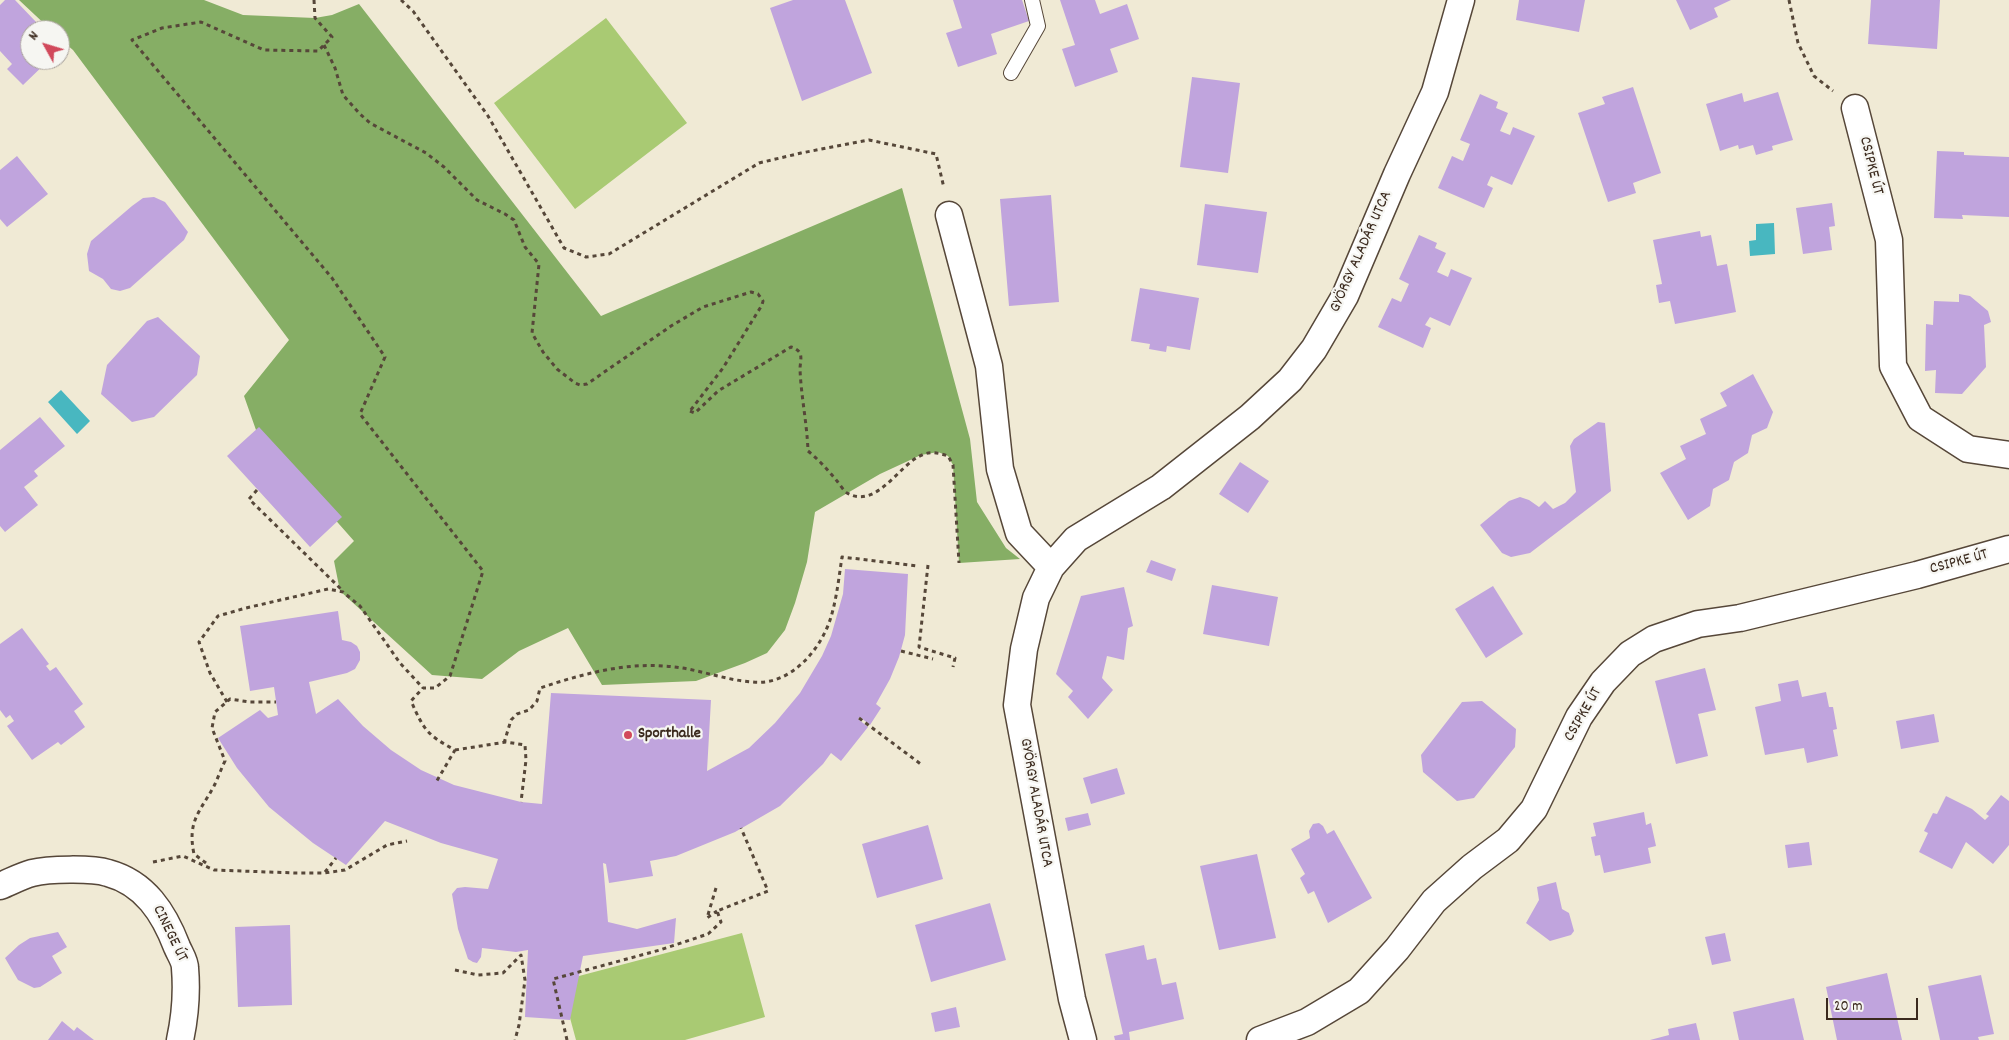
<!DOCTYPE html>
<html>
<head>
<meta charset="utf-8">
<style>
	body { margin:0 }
	#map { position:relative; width:2009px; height:1040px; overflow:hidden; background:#f0ead5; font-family:Dekko,sans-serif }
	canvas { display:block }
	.north { position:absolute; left:20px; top:20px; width:50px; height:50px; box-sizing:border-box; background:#f6f6f2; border:1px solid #aba49d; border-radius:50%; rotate:309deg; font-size:14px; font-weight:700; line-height:20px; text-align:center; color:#3b2a1e }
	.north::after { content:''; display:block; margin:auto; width:18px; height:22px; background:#d1495b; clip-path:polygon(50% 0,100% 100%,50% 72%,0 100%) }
	.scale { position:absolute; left:1826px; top:998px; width:92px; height:22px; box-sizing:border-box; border:2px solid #3b2a1e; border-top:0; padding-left:6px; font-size:15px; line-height:18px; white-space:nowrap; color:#3b2a1e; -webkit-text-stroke:4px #f6f6f2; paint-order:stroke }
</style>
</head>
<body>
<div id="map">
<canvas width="2009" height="1040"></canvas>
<div class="north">N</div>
<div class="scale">20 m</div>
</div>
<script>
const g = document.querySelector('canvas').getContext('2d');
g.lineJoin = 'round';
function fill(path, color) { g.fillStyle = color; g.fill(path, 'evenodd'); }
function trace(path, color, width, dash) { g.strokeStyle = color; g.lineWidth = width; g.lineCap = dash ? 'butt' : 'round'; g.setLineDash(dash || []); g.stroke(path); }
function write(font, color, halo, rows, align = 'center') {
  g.font = font + ' Dekko,sans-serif'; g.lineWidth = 4.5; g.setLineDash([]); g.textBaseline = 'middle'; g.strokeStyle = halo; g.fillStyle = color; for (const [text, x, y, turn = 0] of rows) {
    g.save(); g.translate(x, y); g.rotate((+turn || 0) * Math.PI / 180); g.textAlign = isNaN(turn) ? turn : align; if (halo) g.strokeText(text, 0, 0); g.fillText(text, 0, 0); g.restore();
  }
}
const green = new Path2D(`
	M606 18 687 123 575 209 494 103Z
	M742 933 765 1017 685 1040H576L560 981Z`);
const forest = new Path2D(`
	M19 0H204L243 15 315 18 332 15 359 4 601 316 902 188 970 439 977 502 1006 548 1020 559 959 563 953 465 948 456 938 452 921 455 880 474 815 512 807 562 795 603 785 630 767 653 745 663 696 681 602 685 568 628 519 651 482 679 432 675 340 591 334 561 354 541 256 430 244 396 289 340 73 50 60 39V30H51Z`);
const water = new Path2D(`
	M1774 223 1775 254 1750 256 1749 241 1756 240V224Z
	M61 390 90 421 77 434 48 402Z`);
const building = new Path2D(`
	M5 0H15L37 23 35 26 39 30H30V60H49L23 85 7 69 12 64 0 51V5Z
	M793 0H845L872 73 802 101 770 8Z
	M953 0H1022L1029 21 991 34 997 54 958 67 946 33 962 28Z
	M1060 0H1095L1100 14 1127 4 1139 39 1110 49 1118 72 1075 87 1062 49 1075 45Z
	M1519 0H1585L1579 32 1516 20Z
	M1676 0H1731L1714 8 1718 17 1690 30Z
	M1871 0H1940L1937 49 1868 44Z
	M1192 77 1240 83 1228 173 1180 167Z
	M1633 87 1661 173 1633 183 1636 193 1608 202 1578 113 1605 104 1602 97Z
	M1778 92 1793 140 1772 146 1773 150 1756 155 1753 145 1739 149 1738 145 1720 151 1706 104 1742 93 1744 102Z
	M1480 94 1498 102 1496 108 1508 113 1500 131 1510 135 1513 127 1535 136 1512 185 1491 176 1487 185 1493 188 1484 208 1438 188 1452 156 1463 161 1470 144 1460 140Z
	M1937 151 1964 152V155L2009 157V217L1962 215 1963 219 1934 218Z
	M17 156 48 194 7 227 0 219V170Z
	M1051 195 1059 302 1009 306 1000 199Z
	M154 197 165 202 188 232 184 240 130 288 120 291 111 289 103 279 89 271 87 254 91 241 132 206 143 198Z
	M1832 203 1835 226 1829 227 1832 250 1803 254 1796 208Z
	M1205 204 1267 212 1258 273 1197 265Z
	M1700 231 1701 237 1711 235 1717 266 1727 264 1736 312 1675 324 1670 301 1659 303 1656 285 1662 284 1653 240Z
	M1419 235 1437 243 1435 248 1446 253 1437 272 1448 277 1451 269 1472 278 1450 326 1430 317 1425 325 1431 328 1423 348 1378 327 1392 298 1401 302 1409 284 1399 279Z
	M1140 288 1199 298 1190 350 1167 346 1166 352 1149 349 1150 344 1131 341Z
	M1959 294 1970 296 1988 311 1991 322 1984 325 1986 367 1962 394 1935 393 1936 370 1925 371 1926 324 1933 325 1934 301 1959 302Z
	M158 317 200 356 197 375 154 417 132 422 101 394 107 365 147 321Z
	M1753 374 1773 412 1767 428 1752 435 1748 453 1734 462 1729 480 1713 489 1710 506 1688 520 1660 473 1686 459 1680 446 1706 434 1700 419 1727 406 1720 393Z
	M40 417 65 446 34 471 38 476 24 487 38 505 5 532 0 526V450Z
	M1598 422 1605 423 1611 491 1530 553 1511 557 1502 553 1480 525 1509 501 1520 497 1529 500 1539 507 1545 501 1553 509 1565 503 1576 492 1570 446 1574 439Z
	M259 427 342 517 310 547 227 456Z
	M1240 462 1269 481 1248 513 1219 494Z
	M1151 560 1176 569 1172 581 1146 572Z
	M845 569 908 574 905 635 899 657 890 679 876 704 881 708 870 725 860 717 858 719 868 727 841 761 831 753 823 764 780 806 735 832 676 856 650 861 653 876 609 883 606 864 603 863 608 922 637 929 676 918 674 943 583 956 570 1020 525 1017 528 950 516 952 482 948 481 957 477 963 473 962 468 959 458 929 452 894 457 888 465 887 488 889 498 859 441 843 385 821 346 865 313 843 269 807 237 768 218 738 260 710 268 718 278 715 274 687 250 691 240 626 338 611 342 640 351 642 357 646 360 652V660L355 669 347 673 309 682 316 714 338 699 363 726 391 750 421 770 454 785 521 802 542 804 551 693 711 700 707 771 749 748 775 723 800 693 822 656 831 636 843 594Z
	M1212 585 1278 597 1269 646 1203 634Z
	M1493 586 1523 634 1486 658 1455 609Z
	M1124 587 1133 626 1128 628 1124 660 1107 656 1102 678 1113 690 1088 719 1068 697 1073 691 1056 674 1081 596Z
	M22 628 49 664 46 666 50 671 56 667 83 704 74 711 85 727 61 745 58 742 32 760 7 726 14 721 10 715 6 718 0 710V644Z
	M1705 668 1716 710 1698 714 1708 756 1676 764 1655 681Z
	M1798 680 1802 697 1826 692 1829 707H1833L1837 729 1833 730 1838 756 1807 763 1804 748 1765 755 1755 707 1781 701 1778 684Z
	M1482 701 1516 729 1515 747 1474 798 1457 801 1423 772 1421 755 1462 702Z
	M1934 714 1939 742 1901 749 1896 721Z
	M1117 768 1125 794 1091 804 1083 778Z
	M2001 795 2009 801V845L1993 864 1966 842 1952 869 1919 852 1928 833 1924 831 1933 813 1937 814 1946 796 1972 809 1985 820 1989 816 1986 814Z
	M1644 812 1646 825 1651 823 1656 846 1648 848 1651 863 1604 873 1600 855 1595 856 1591 837 1596 836 1593 823Z
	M1088 813 1091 825 1068 831 1065 818Z
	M1319 823 1323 826 1327 834 1334 830 1372 898 1328 923 1314 891 1308 894 1300 878 1305 874 1291 849 1310 838 1309 831 1313 824Z
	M928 825 943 879 877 898 862 844Z
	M1809 842 1812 865 1788 868 1785 845Z
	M1257 854 1276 938 1219 950 1200 866Z
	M1556 882 1562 909 1569 913 1574 931 1571 935 1550 941 1526 923 1539 900 1537 887Z
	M990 903 1006 960 931 982 915 925Z
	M290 925 292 1005 238 1007 235 927Z
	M58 932 67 947 52 956 62 973 40 987 34 988 18 980 5 958 19 945 30 938Z
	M1725 933 1731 961 1712 965 1705 937Z
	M1144 945 1147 960 1156 958 1162 985 1176 982 1184 1019 1129 1032 1130 1040H1115L1114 1036 1123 1034 1105 954Z
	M1887 973 1902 1040H1837L1826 987Z
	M1981 975 1994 1034 1978 1037 1979 1040H1940L1928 986Z
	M1794 998 1804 1040H1739L1733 1012Z
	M956 1007 960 1027 935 1032 931 1013Z
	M62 1021 74 1031 77 1027 94 1040H48Z
	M1696 1023 1700 1040H1650L1669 1035 1668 1029Z`);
const path = new Path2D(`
	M314 0 315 18 332 37 318 51 264 50 201 22 162 28 132 40 332 278 385 357 360 414 483 571 450 676 435 688H423L411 701C424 730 427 735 455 750L435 784
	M401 0 413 11 488 116 564 248 586 257 609 254 759 163 801 153 869 140 936 154 944 188
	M1789 0 1798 43 1814 76 1833 91
	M324 45 335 68 343 95 360 114 370 123 426 153 444 167 477 200 505 214 514 220 525 247 539 264 532 333 543 352 557 369 575 383 580 385 587 384 671 326 703 307 751 292 758 294 763 301 762 305 723 368 690 411
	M690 411 695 413 718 391 791 347C795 348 798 350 800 353 802 358 800 364 800 369 801 396 807 423 808 451 819 460 828 470 837 481 840 485 844 491 847 493 877 510 899 464 922 455 930 451 939 453 948 456L953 465 959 563
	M257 490 249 499 343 591
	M928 565 919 647 955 658 953 667
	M901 651 933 659
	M227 702 210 673 199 642 218 616 246 608 328 589 343 592 360 606 400 663 423 688
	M859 718 922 765
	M504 743 511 720 517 714 529 710 537 701 540 688C579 675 622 663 663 666 694 667 722 680 753 682 790 686 821 650 831 617 837 597 839 576 842 557L918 566
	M455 750 506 742 525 745 526 760 521 802
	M153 862 183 856 214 870 296 873H324L345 870 387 845 407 841
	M206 863 194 854C187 821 200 812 214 786 218 778 221 769 225 761L212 728 215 712 230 699 249 702H276
	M325 872 336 858
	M716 888 707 918 717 911
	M455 970 478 975 503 973 521 955 525 980 519 1025 515 1040
	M567 1040 553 979 660 950 708 934 721 922 717 911 768 891 741 828`);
const lane = new Path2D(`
	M1011 73 1038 26 1032 0`);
const street = new Path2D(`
	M1855 108 1889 240 1893 366 1920 418 1968 449 2009 455
	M949 215 989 366 1000 469 1019 533 1051 567
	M0 886C10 882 21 876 32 873 48 869 92 868 108 873 145 883 164 913 177 947 180 954 185 961 185 968 187 992 185 1017 180 1040
	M1083 1040 1072 999 1017 705 1024 649 1036 598 1051 567 1076 539 1161 487 1250 417 1290 380 1314 349 1345 296 1397 174 1435 92 1461 0
	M1260 1040 1307 1022 1359 991 1397 949 1434 901 1472 867 1508 840 1534 809 1579 717 1603 682 1630 654 1654 639 1698 624 1740 618 1917 575 2009 549`);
const markers = [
	[628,735,5,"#d1495b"]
];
const streetNames = [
	["CSIPKE ÚT",1870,166,76],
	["GYÖRGY ALADÁR UTCA",1362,252,-66],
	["CSIPKE ÚT",1959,563,-15],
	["CSIPKE ÚT",1584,715,-60],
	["GYÖRGY ALADÁR UTCA",1035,803,80],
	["CINEGE ÚT",169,934,64]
];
const poiNames = [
	["Sporthalle",638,735]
];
fill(green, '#a9ca73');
fill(forest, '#86ae65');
fill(water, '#48b7c0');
fill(building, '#c0a4dd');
trace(lane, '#564739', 16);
trace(street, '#564739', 29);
trace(path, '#564739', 3, [4, 4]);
trace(lane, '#fff', 14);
trace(street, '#fff', 26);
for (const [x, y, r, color] of markers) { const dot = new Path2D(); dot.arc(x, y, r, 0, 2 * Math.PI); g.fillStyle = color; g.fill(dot); trace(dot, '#f6f6f2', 2); }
write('16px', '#3b2a1e', '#f6f6f2', streetNames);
write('bold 16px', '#3b2a1e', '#f6f6f2', poiNames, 'left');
</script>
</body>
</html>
